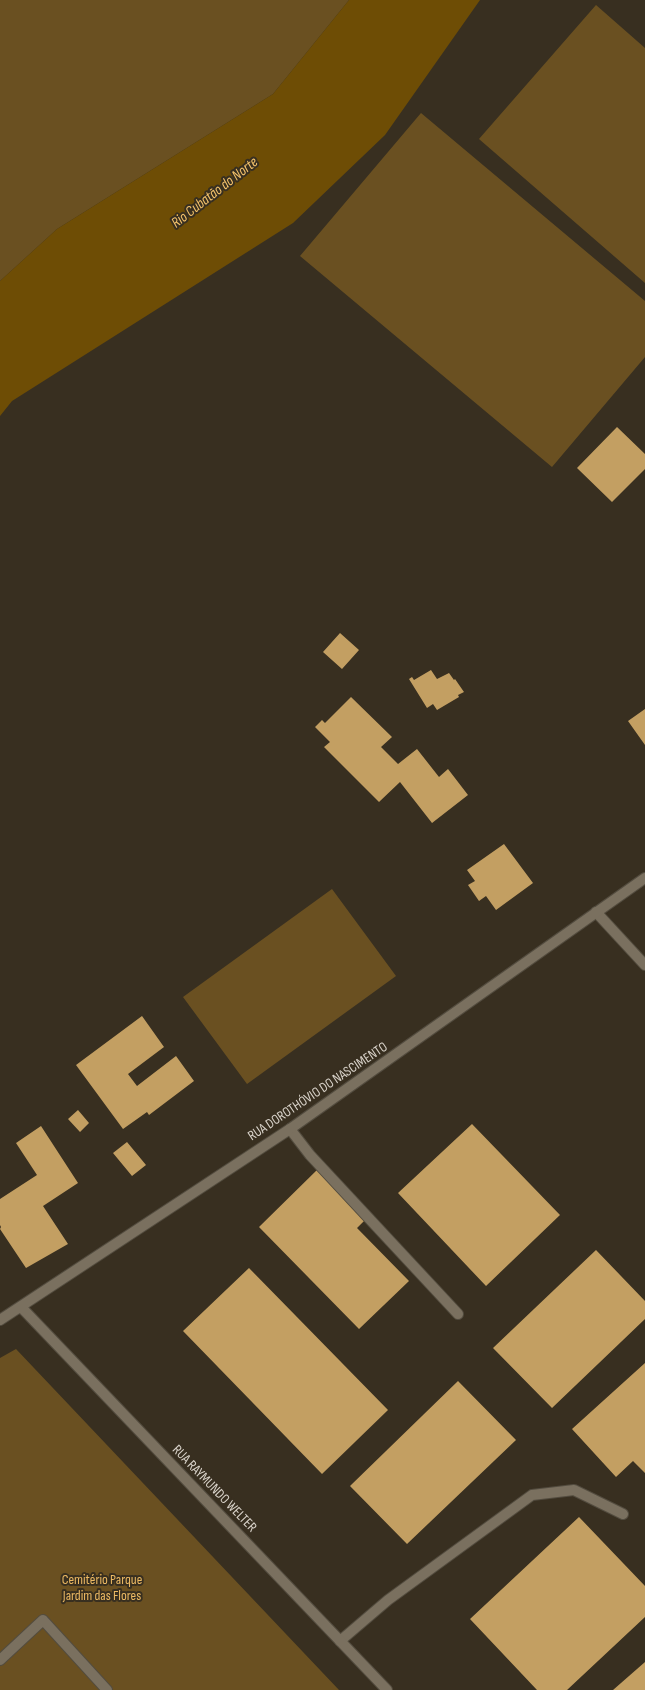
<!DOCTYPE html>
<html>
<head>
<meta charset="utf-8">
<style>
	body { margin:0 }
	canvas { display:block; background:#382f20 }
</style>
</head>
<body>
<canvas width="645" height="1690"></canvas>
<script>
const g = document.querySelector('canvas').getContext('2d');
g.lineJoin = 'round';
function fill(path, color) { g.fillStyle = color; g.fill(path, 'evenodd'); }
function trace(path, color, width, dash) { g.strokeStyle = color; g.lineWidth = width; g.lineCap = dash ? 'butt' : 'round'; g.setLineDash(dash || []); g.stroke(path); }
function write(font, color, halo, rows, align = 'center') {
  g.font = font + ' "Sofia Sans Condensed",sans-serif'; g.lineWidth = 4; g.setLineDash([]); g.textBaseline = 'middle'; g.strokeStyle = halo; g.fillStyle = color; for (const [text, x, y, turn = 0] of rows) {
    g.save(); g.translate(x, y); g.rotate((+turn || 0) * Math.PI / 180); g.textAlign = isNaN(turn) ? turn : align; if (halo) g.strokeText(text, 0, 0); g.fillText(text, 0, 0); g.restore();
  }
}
const green = new Path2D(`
	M0 0H349L273 94 57 229 0 281Z
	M596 5 645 48V283L479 139Z
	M421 113 645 301V357L552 467 300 256Z
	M332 889 396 976 247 1084 183 997Z
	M16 1349 339 1690H0V1358Z`);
const water = new Path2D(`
	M349 0H480L385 135 293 223 12 401 0 416V281L57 229 273 94Z`);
const building = new Path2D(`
	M617 427 645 454V469L612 502 577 468Z
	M340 633 359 650 342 669 323 652Z
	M431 670 437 679 449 673 454 680 455 679 464 692 458 695 459 697 437 710 433 704 427 708 409 679 412 677 414 680Z
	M351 697 392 737 381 747 398 764 417 749 439 777 448 769 468 795 432 823 400 782 379 802 324 747 330 742 315 727 322 720 325 723Z
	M645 709V745L628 721Z
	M504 844 533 883 496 910 486 896 479 901 468 885 475 881 467 870Z
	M142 1016 164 1047 128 1074 137 1086 176 1056 194 1081 149 1115 147 1112 123 1129 76 1065Z
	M78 1110 89 1123 80 1132 68 1119Z
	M472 1124 560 1215 486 1286 398 1193Z
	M41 1126 78 1183 43 1206 68 1244 26 1268 0 1229 1 1227 0 1225V1199L37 1175 16 1143Z
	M127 1142 146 1165 132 1176 113 1153Z
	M318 1169 367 1218 357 1228 409 1281 359 1329 259 1227Z
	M596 1250 645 1301V1319L552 1408 493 1348Z
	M249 1268 388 1410 322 1474 183 1331Z
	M645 1363V1473L633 1461 616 1477 572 1429Z
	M458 1381 516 1440 407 1544 350 1486Z
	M579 1517 645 1586V1617L567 1690H537L470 1619Z
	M645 1662V1690H613Z`);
const service = new Path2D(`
	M596 912 645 965
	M290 1129 310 1155 458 1314
	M340 1641 388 1600 532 1495 574 1490 623 1514
	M0 1660 43 1620 107 1690`);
const tertiary = new Path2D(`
	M21 1307 387 1690
	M0 1320 290 1129 645 878`);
const streetNames = [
	["RUA DOROTHÓVIO DO NASCIMENTO",318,1092,-34],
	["RUA RAYMUNDO WELTER",214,1489,46]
];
const parkNames = [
	["Cemitério Parque",102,1580],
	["Jardim das Flores",102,1596]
];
const waterNames = [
	["Rio Cubatão do Norte",215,193,-38]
];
fill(green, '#6a5021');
fill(water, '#6e4d05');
fill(building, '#c39f62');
trace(service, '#534c3f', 12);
trace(tertiary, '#534c3f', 12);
trace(service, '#7a705f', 10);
trace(tertiary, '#7a705f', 10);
write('14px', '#d9d3ca', '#382f20', streetNames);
write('14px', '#edba63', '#382f20', parkNames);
write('italic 15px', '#f5c36b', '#382f20', waterNames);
</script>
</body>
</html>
